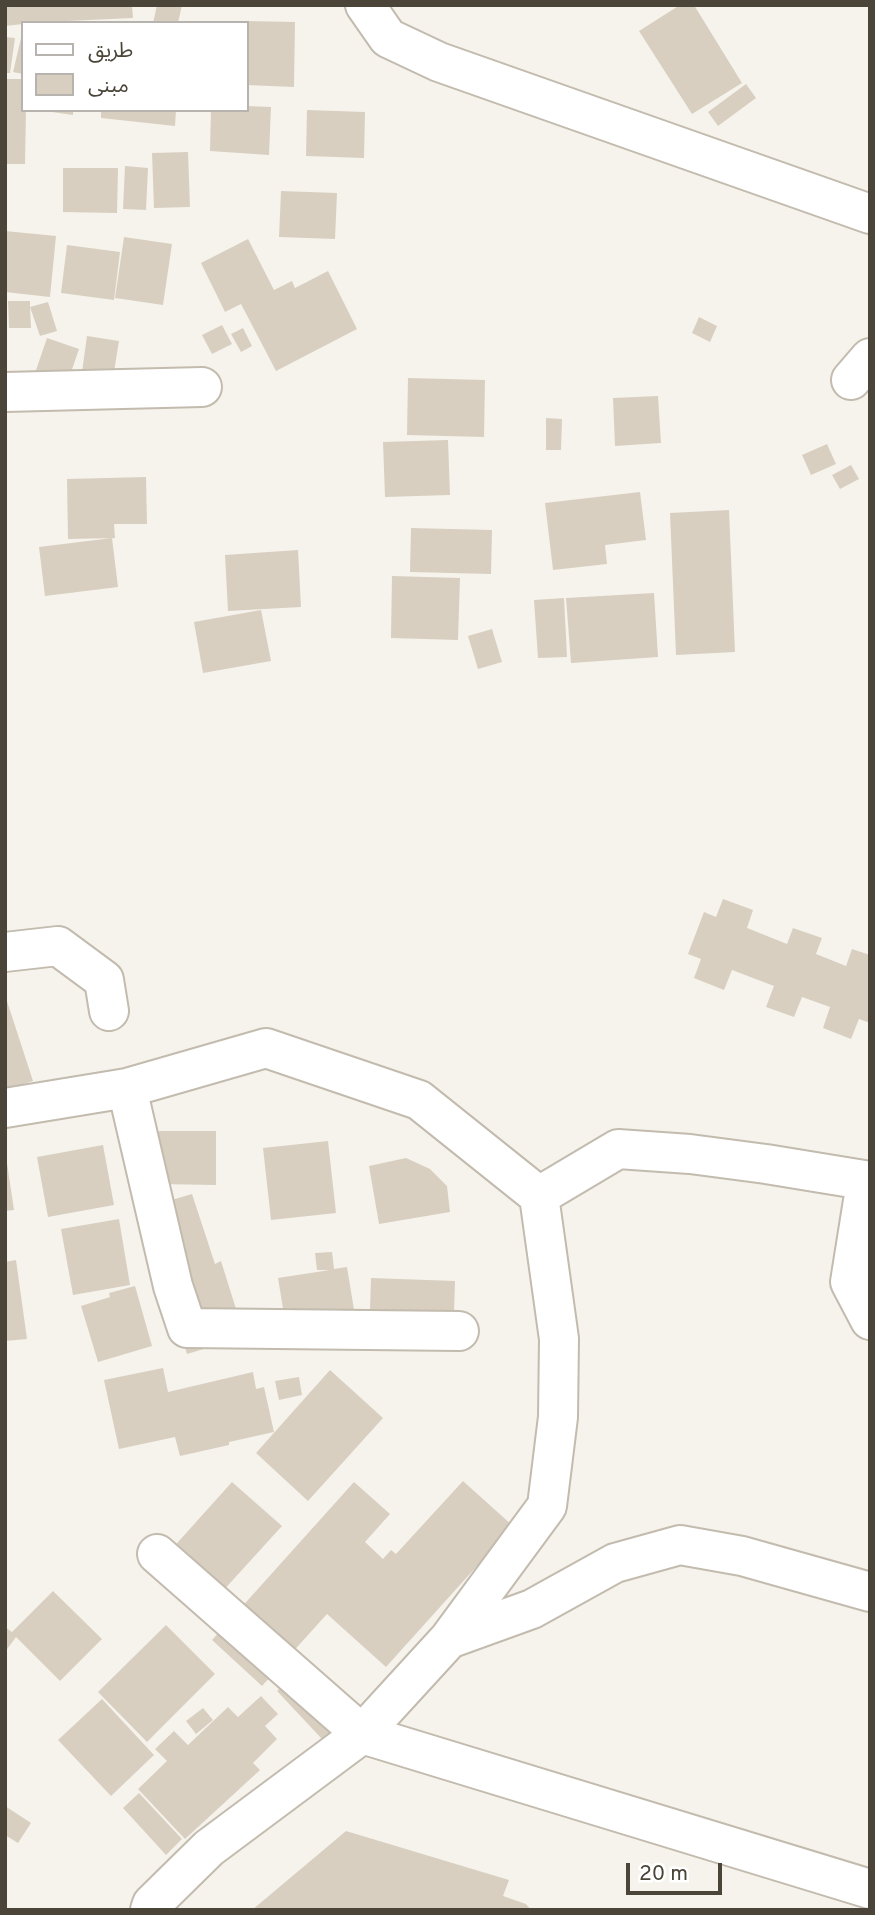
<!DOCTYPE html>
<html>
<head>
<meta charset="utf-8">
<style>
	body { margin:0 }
	#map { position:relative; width:875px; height:1915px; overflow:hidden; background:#f6f3ec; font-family:Overpass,"Noto Sans Arabic",sans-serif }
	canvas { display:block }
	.frame { position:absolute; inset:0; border:7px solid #4b4439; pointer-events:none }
	.legend { position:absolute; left:21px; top:21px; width:228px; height:91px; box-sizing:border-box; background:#fff; border:2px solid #b7b4b0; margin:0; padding:9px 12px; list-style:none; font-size:21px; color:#4b4439 }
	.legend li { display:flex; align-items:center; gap:14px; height:35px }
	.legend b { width:35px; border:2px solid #b7b4b0 }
	.scale { position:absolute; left:626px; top:1863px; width:96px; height:32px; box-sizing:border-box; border:4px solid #4b4439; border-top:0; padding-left:9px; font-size:21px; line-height:24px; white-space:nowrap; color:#4b4439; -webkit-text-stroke:5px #fff; paint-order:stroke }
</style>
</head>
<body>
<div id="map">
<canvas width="875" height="1915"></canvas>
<div class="frame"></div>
<ul class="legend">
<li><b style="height:9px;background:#fff"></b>طريق</li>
<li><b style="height:19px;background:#d8cfc1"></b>مبنى</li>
</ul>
<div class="scale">20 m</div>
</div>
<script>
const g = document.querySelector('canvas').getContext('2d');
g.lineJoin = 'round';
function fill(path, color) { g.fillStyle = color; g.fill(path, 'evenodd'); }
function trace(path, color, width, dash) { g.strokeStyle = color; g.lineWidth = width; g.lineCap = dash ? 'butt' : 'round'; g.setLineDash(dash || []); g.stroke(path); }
const building = new Path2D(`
	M5 5H132L133 18 23 23V24L5 26Z
	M157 5H182L178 23H153Z
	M680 5H694L742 83 692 114 639 31Z
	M247 21 295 22 294 87 247 85Z
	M22 34H23V74L13 72Z
	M5 37 15 38 10 73H5Z
	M5 79H23V110H26L25 164H5Z
	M746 84 756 98 718 126 708 112Z
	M247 106 271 107 269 155 210 151 211 110H247Z
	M52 110H73V115L52 112Z
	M101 110H176L175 126 101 118Z
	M307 110 365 112 364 158 306 156Z
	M188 152 190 207 154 208 152 153Z
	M125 166 148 168 146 210 123 209Z
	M63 168H118L117 213 63 212Z
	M281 191 337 193 335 239 279 237Z
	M5 231 56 236 50 297 5 292Z
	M124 237 172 244 163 305 115 298Z
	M248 239 274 290 292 281 295 288 328 271 357 329 276 371 241 304 225 312 201 263Z
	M67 245 120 252 114 300 61 293Z
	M8 301H30V307L48 302 57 331 40 336 30 307 31 328H9Z
	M699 317 717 326 710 342 692 333Z
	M222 325 232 344 212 354 202 335Z
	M243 328 252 346 241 352 231 334Z
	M87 336 119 341 112 384 81 379Z
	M47 338 79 349 67 384 35 373Z
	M408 378 485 380 484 437 407 435Z
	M658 396 661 443 615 446 613 398Z
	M546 418 562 419 561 450H546Z
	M448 440 450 495 385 497 383 442Z
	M827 444 836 464 811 475 802 455Z
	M851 465 859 479 840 489 832 475Z
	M146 477 147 524H114L115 538 68 539 67 479Z
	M640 492 646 540 605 545 607 564 553 570 545 503Z
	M729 510 735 652 676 655 670 513Z
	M411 528 492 530 491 574 410 572Z
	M112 538 118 587 45 596 39 547Z
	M298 550 301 607 228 611 225 555Z
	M392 576 460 578 458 640 391 638Z
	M654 593 658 657 571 663 566 598Z
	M564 598 567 657 538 658 534 600Z
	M261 610 271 661 203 673 194 622Z
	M492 629 502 662 478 669 468 636Z
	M723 899 753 910 747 928 787 944 793 928 822 938 816 954 846 966 852 949 870 955V1023L859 1019 851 1039 823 1028 830 1007 802 997 794 1017 766 1007 774 986 732 970 724 990 694 978 701 959 688 954 704 912 716 917Z
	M5 995 33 1081 5 1090Z
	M159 1131H216V1185L158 1184Z
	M328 1141 336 1213 271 1220 263 1148Z
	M103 1145 114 1205 48 1217 37 1157Z
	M406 1158 430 1169 447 1186 450 1212 379 1224 369 1166Z
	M5 1163H7L14 1210 5 1211Z
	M192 1194 215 1264 221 1261 242 1328 217 1345 187 1354 141 1209Z
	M119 1219 130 1285 73 1295 61 1229Z
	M332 1252 334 1269 347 1267 357 1328 288 1339 278 1278 330 1270H317L315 1253Z
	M16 1260 27 1339 5 1341V1262Z
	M371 1278 455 1281 453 1346 369 1343Z
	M135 1286 152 1346 98 1362 81 1306 110 1297 109 1293Z
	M163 1368 168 1392 253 1372 256 1389 264 1387 274 1432 229 1442V1445L180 1456 175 1437 119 1449 104 1380Z
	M330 1370 383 1418 308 1501 256 1453Z
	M299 1377 302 1395 279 1400 275 1381Z
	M463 1481 513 1526 386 1667 327 1614 262 1686 212 1640 354 1482 390 1514 365 1542 383 1559 391 1550 396 1554Z
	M232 1482 282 1526 201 1615 152 1571Z
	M53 1591 102 1639 60 1681 16 1637 5 1652V1627L12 1632Z
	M166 1625 215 1674 147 1742 98 1692Z
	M308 1662 353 1710 322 1739 277 1691Z
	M261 1696 278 1714 265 1726 277 1739 253 1763 260 1770 185 1839 138 1789 167 1761 155 1749 174 1731 188 1745 228 1707 238 1717Z
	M102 1699 154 1755 111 1796 58 1740Z
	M203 1708 213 1720 196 1734 186 1721Z
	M139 1793 182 1839 166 1855 123 1808Z
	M5 1806 31 1823 18 1843 5 1835Z
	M346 1831 509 1880 503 1896 526 1904 531 1910H252Z`);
const minor = new Path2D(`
	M365 5 388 38 439 62 870 214
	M851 380 870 358
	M5 392 202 387
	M5 952 58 946 104 980 109 1011
	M127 1088 173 1286 187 1328 459 1331
	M5 1108 127 1088 266 1048 419 1100 539 1196 618 1149 690 1154 766 1164 870 1181
	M866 1182 850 1282 870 1320
	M157 1554 362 1734 870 1889
	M449 1639 532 1609 615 1563 680 1545 742 1556 870 1592
	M150 1910 152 1904 209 1848 362 1734 449 1639 547 1506 558 1417 559 1339 539 1196`);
fill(building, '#d8cfc1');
trace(minor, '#c2bbae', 42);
trace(minor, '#fff', 38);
</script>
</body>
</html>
